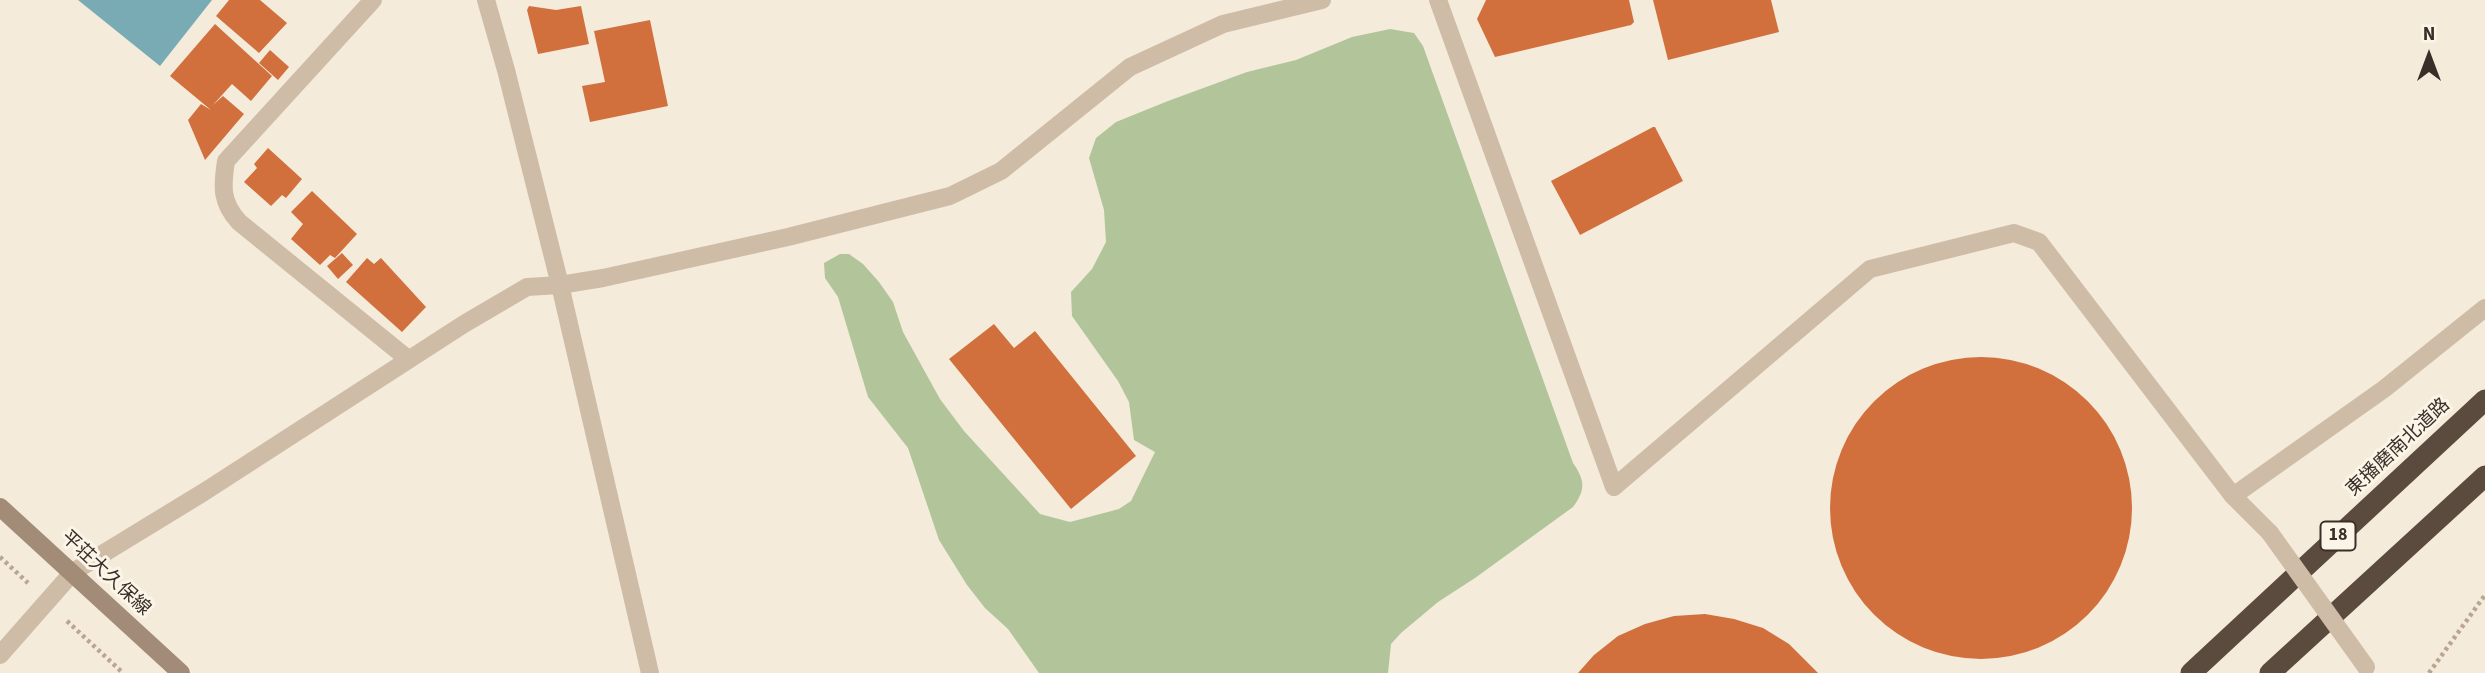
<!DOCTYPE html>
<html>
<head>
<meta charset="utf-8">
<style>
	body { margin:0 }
	#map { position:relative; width:2485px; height:673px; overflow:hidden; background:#f4ebdb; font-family:"Source Sans 3",sans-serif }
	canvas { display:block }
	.north { position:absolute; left:2394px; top:21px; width:70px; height:70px; -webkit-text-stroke:5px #fbf5e8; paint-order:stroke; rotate:0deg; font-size:19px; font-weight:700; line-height:28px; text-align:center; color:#392f28 }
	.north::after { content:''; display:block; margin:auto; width:24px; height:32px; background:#392f28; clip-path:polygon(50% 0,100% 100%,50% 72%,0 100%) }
</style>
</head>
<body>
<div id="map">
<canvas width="2485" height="673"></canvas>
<div class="north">N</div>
</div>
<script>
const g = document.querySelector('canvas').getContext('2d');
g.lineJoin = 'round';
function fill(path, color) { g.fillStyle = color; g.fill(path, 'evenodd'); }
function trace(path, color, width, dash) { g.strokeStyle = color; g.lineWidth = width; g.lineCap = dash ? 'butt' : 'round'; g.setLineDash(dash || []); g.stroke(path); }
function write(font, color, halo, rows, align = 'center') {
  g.font = font + ' "Source Sans 3","Noto Sans JP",sans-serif'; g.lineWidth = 6; g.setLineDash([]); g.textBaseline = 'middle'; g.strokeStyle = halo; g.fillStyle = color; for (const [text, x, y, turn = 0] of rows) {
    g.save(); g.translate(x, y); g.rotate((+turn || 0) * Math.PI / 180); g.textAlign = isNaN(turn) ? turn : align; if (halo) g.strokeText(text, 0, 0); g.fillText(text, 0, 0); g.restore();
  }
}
const green = new Path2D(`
	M1390 29 1414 33 1423 46 1573 463C1585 480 1586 490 1573 507L1475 578 1438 602 1401 633 1391 644 1388 673H1039L1008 629 985 608 967 585 939 540 908 448 868 397 838 297 825 278 824 263 840 254H849L863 264 879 282 893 302 903 332 940 399 964 431 1040 514 1070 522 1119 509 1131 501 1155 452 1134 440 1129 402 1118 381 1072 316 1071 292 1092 269 1106 242 1104 210 1089 158 1096 138 1116 122 1168 101 1247 72 1296 60 1352 37Z`);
const water = new Path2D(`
	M78 0H212L160 66Z`);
const building = new Path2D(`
	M229 0H260L287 23 259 53 216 16Z
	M1486 0H1629L1634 22 1631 25 1495 57 1477 19Z
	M1653 0H1771L1779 32 1668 60Z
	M529 6 556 10 581 6 589 44 538 54 527 10Z
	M650 20 668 106 590 122 582 86 605 82 594 31Z
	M215 24 272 76 251 101 232 84 213 105 223 96 244 114 205 160 188 120 201 104 211 110 170 76Z
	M270 50 289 67 278 80 259 63Z
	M1653 127H1655L1683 181 1580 235 1551 181Z
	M268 148 302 179 286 198 282 195 271 206 244 182 257 168 254 164Z
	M312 191 357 234 335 258 330 255 320 265 291 239 303 224 291 212Z
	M342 253 353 265 338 279 327 266Z
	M367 258 374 264 381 258 426 307 402 332 346 282Z
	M994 324 1014 348 1035 331 1136 456 1071 509 949 359Z
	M1830 508a151 151 0 1 1 302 0a151 151 0 1 1-302 0Z
	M1705 614 1734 619 1763 628 1789 644 1818 673H1578L1594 655 1618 636 1645 624 1674 616Z`);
const path = new Path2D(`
	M0 557 28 583
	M67 621 123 673
	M2429 673 2485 595`);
const minor = new Path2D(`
	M373 0 226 161C222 187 221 202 239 222L408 359
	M1438 0 1614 487 1870 269 2014 233 2039 242 2233 496 2270 533
	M2233 496 2384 389 2485 308
	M0 655 73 572 204 492 464 324 527 287 560 285 603 278 788 237 950 196 1001 171 1130 67 1223 24 1322 0`);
const tertiary = new Path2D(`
	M486 0 506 70 560 285 650 673`);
const secondary = new Path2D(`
	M0 507 181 673`);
const motorway = new Path2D(`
	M2191 673 2485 400
	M2270 673 2485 476`);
const minorBridge = new Path2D(`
	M2270 533 2366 667`);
const shields = [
	[2338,536,35]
];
const shieldNames = [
	["18",2338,536]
];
const streetNames = [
	["東播磨南北道路",2399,448,-43],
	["平荘大久保線",105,574,43]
];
fill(green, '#b2c59a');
fill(water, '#78abb4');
fill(building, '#d1703d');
trace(path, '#baa690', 4.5, [3.5, 3.5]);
trace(minor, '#cebca6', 18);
trace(tertiary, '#cebca6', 18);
trace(secondary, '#a28b77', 18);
trace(motorway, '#5b4a3e', 21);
trace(minorBridge, '#cebca6', 18);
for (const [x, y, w] of shields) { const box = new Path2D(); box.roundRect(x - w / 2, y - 14.5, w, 29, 5); g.fillStyle = '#fbf5e8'; g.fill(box); trace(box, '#392f28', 2); }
write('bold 18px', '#392f28', null, shieldNames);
write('19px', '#392f28', '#fbf5e8', streetNames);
</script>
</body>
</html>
